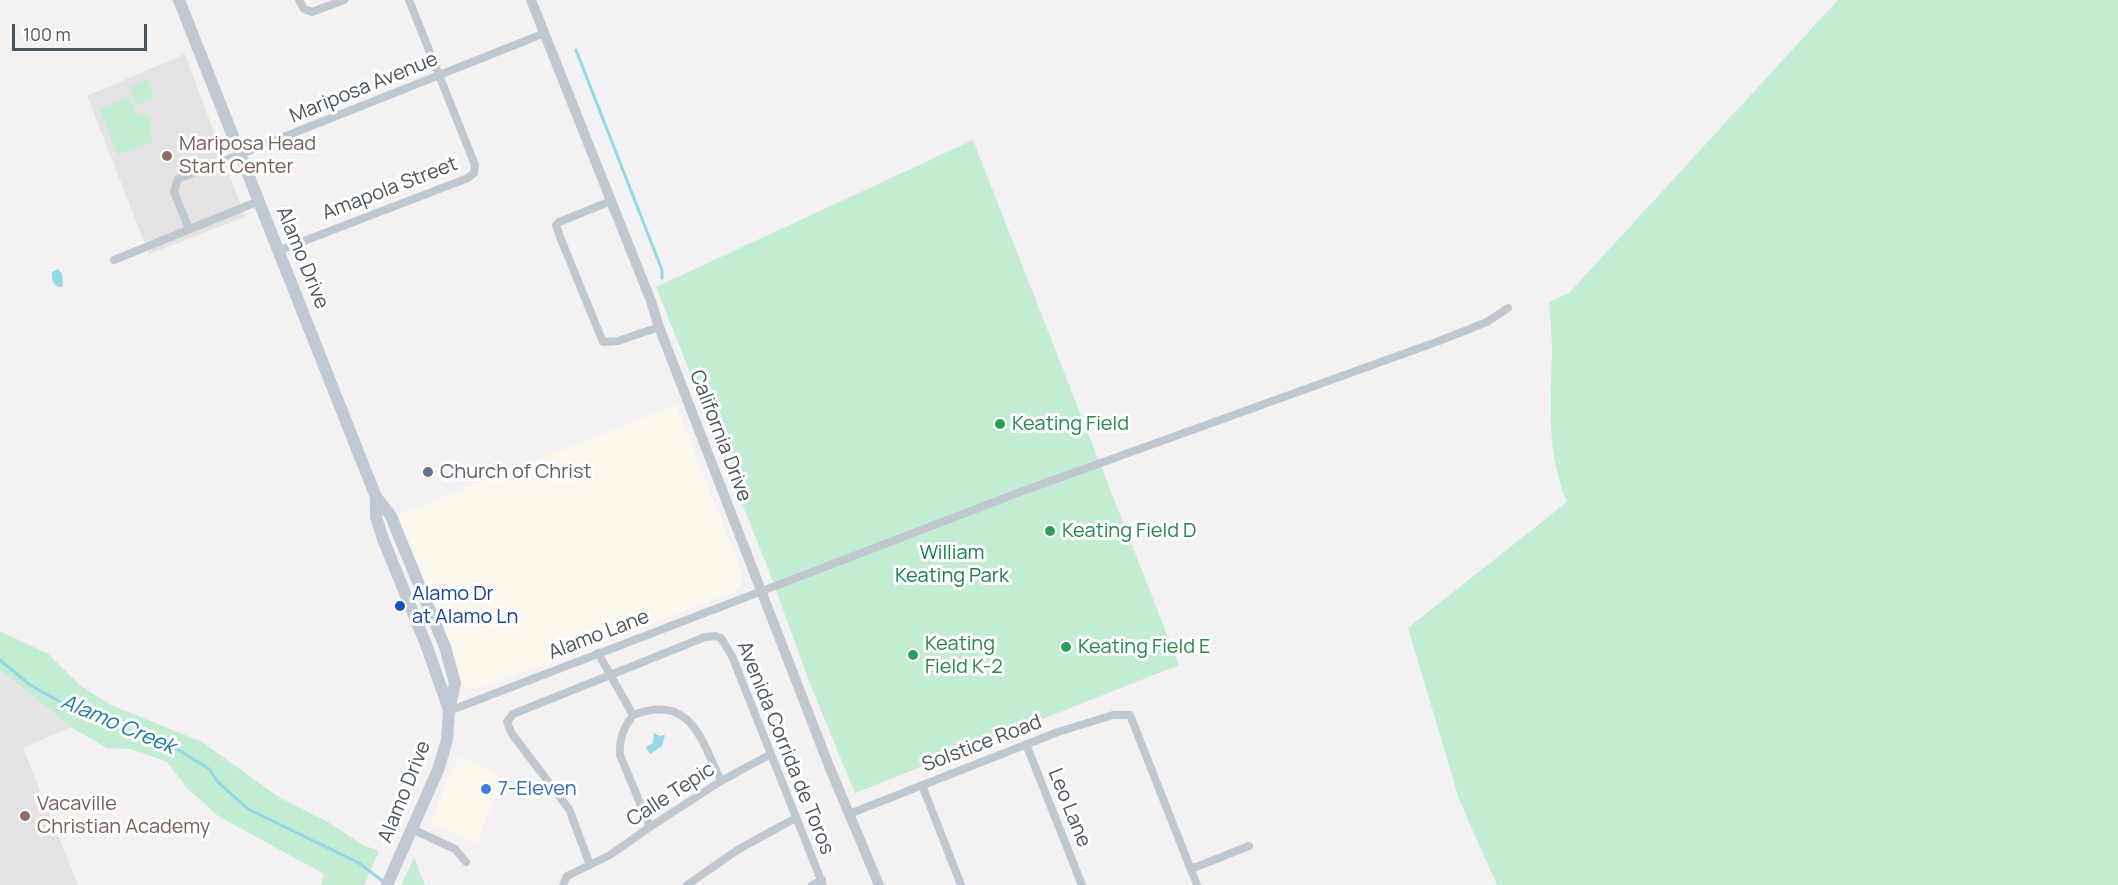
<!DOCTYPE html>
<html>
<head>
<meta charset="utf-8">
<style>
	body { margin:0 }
	#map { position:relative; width:2118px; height:885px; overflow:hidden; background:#f3f1f1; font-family:Manrope,sans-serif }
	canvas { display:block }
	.scale { position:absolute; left:12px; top:24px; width:135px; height:27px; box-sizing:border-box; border:3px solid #4a545d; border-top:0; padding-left:8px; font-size:18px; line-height:21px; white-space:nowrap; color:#4a545d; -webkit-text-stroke:4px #fff; paint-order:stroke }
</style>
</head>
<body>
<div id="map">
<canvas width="2118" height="885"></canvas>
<div class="scale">100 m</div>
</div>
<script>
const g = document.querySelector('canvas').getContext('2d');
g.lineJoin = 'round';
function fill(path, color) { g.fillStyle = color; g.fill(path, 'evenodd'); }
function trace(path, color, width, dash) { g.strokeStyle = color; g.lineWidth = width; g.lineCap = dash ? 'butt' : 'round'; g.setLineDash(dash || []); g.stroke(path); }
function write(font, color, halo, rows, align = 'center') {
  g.font = font + ' Manrope,sans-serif'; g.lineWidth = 6; g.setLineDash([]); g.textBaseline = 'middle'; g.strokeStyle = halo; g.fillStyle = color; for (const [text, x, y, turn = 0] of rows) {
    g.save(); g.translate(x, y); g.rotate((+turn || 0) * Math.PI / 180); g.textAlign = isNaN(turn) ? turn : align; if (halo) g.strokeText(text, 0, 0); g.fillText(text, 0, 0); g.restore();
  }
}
const commercial = new Path2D(`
	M676 405 740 568 742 575 740 586 733 592 548 665 518 673 477 689 466 688 461 682 453 653 395 516Z
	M459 756 482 766 500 777 502 780 477 842 474 843 430 823Z`);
const education = new Path2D(`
	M185 54 245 217 149 254 87 96Z
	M0 670 71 727 23 748 78 885H0Z`);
const green = new Path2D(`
	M1838 0H2118V885H1497L1459 799 1408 628 1567 502C1546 454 1551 401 1552 349 1552 334 1550 318 1549 302L1569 293Z
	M147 79 154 98 136 105 129 86Z
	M129 97 137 116 147 112 152 124 149 130 154 141 118 155 99 109Z
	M973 140 1179 665 855 793 809 681 769 571 656 287Z
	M0 631 48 654 81 686 111 705 202 742 277 796 326 821 363 845 379 851 364 885H321L324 874 218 816 188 789 167 762 130 749 107 748 71 727 0 670Z
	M414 858 425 885H401Z`);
const water = new Path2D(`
	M58 269 62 274 63 286 59 287C53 285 51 278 52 272Z
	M654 733 659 736 665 735 662 746 650 754 646 747 653 743Z`);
const stream = new Path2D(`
	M576 50 662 270V278
	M0 660 30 685 75 710 141 738 174 747 209 769 218 782 248 809 359 863 384 882`);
const minor = new Path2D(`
	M299 0 304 9 312 12 344 0
	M611 201 559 222 556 225 560 237 603 342 618 341 659 327
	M189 229 174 192 178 179 545 33
	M278 251 468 178 474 173 475 165 409 0
	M114 260 259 201
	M598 653 633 715
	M449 711 1023 491 1439 341 1487 322 1508 308
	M1026 744 1082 885
	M922 785 961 885
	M849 814 1058 732 1113 715H1130L1197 885
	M650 827 620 755C619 739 623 729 633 715 691 693 701 739 721 781
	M412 829 455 849 466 862
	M590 865 569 809 512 734 507 722 513 714 705 637 715 636 721 638 732 656 823 885
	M1191 869 1249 846
	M563 885 567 876 610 855 650 827 721 781 771 754
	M687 885 739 849 796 818
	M812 885 822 880`);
const tertiary = new Path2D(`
	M531 0 651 301 659 327 829 766 879 885`);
const secondary = new Path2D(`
	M179 0 376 497 391 516 399 536 445 647 455 683 449 711 447 740 438 770 387 885
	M376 497V517L383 539 427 647 449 710`);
const markers = [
	[167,156,6,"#8d6e63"],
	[1000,424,6,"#2e9e5b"],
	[428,472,6,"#6b7280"],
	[1050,531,6,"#2e9e5b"],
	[400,606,6,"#1a4fb4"],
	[1066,647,6,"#2e9e5b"],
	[913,655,6,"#2e9e5b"],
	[486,789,6,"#3f7fe0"],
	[25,816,6,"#8d6e63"]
];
const streetNames = [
	["Mariposa Avenue",364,88,-22],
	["Amapola Street",390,189,-21],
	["Alamo Drive",302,258,68],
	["California Drive",720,436,69],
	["Alamo Lane",599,635,-21],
	["Solstice Road",982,744,-21],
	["Avenida Corrida de Toros",785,748,68],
	["Alamo Drive",405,792,-68],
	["Calle Tepic",671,795,-33],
	["Leo Lane",1069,808,68]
];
const educationNames = [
	["Mariposa Head",179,144],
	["Start Center",179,167],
	["Vacaville",37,804],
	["Christian Academy",37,827]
];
const leisureNames = [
	["Keating Field",1012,424],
	["Keating Field D",1062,531],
	["Keating",925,644],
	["Field K-2",925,667],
	["Keating Field E",1078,647]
];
const worshipNames = [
	["Church of Christ",440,472]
];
const parkNames = [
	["William",952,553],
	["Keating Park",952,576]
];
const transitNames = [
	["Alamo Dr",412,594],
	["at Alamo Ln",412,617]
];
const shopNames = [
	["7-Eleven",498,789]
];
const waterNames = [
	["Alamo Creek",118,725,23]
];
fill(commercial, '#fcf7ed');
fill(education, '#e4e2e2');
fill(green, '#c3edd3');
fill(water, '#93d7e8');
trace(stream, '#93d7e8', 3);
trace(minor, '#c0c8cf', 8);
trace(tertiary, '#c0c8cf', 10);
trace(secondary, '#c0c9d3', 12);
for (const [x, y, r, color] of markers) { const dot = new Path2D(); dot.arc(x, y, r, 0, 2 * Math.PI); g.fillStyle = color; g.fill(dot); trace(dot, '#fff', 2); }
write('20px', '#4a545d', '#fff', streetNames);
write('20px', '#785e54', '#fff', educationNames, 'left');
write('20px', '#27864d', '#fff', leisureNames, 'left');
write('20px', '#5b616d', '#fff', worshipNames, 'left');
write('20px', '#1d7c4c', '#fff', parkNames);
write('20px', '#164399', '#fff', transitNames, 'left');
write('20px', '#366cbe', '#fff', shopNames, 'left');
write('italic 21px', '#157d96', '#fff', waterNames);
</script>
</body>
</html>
